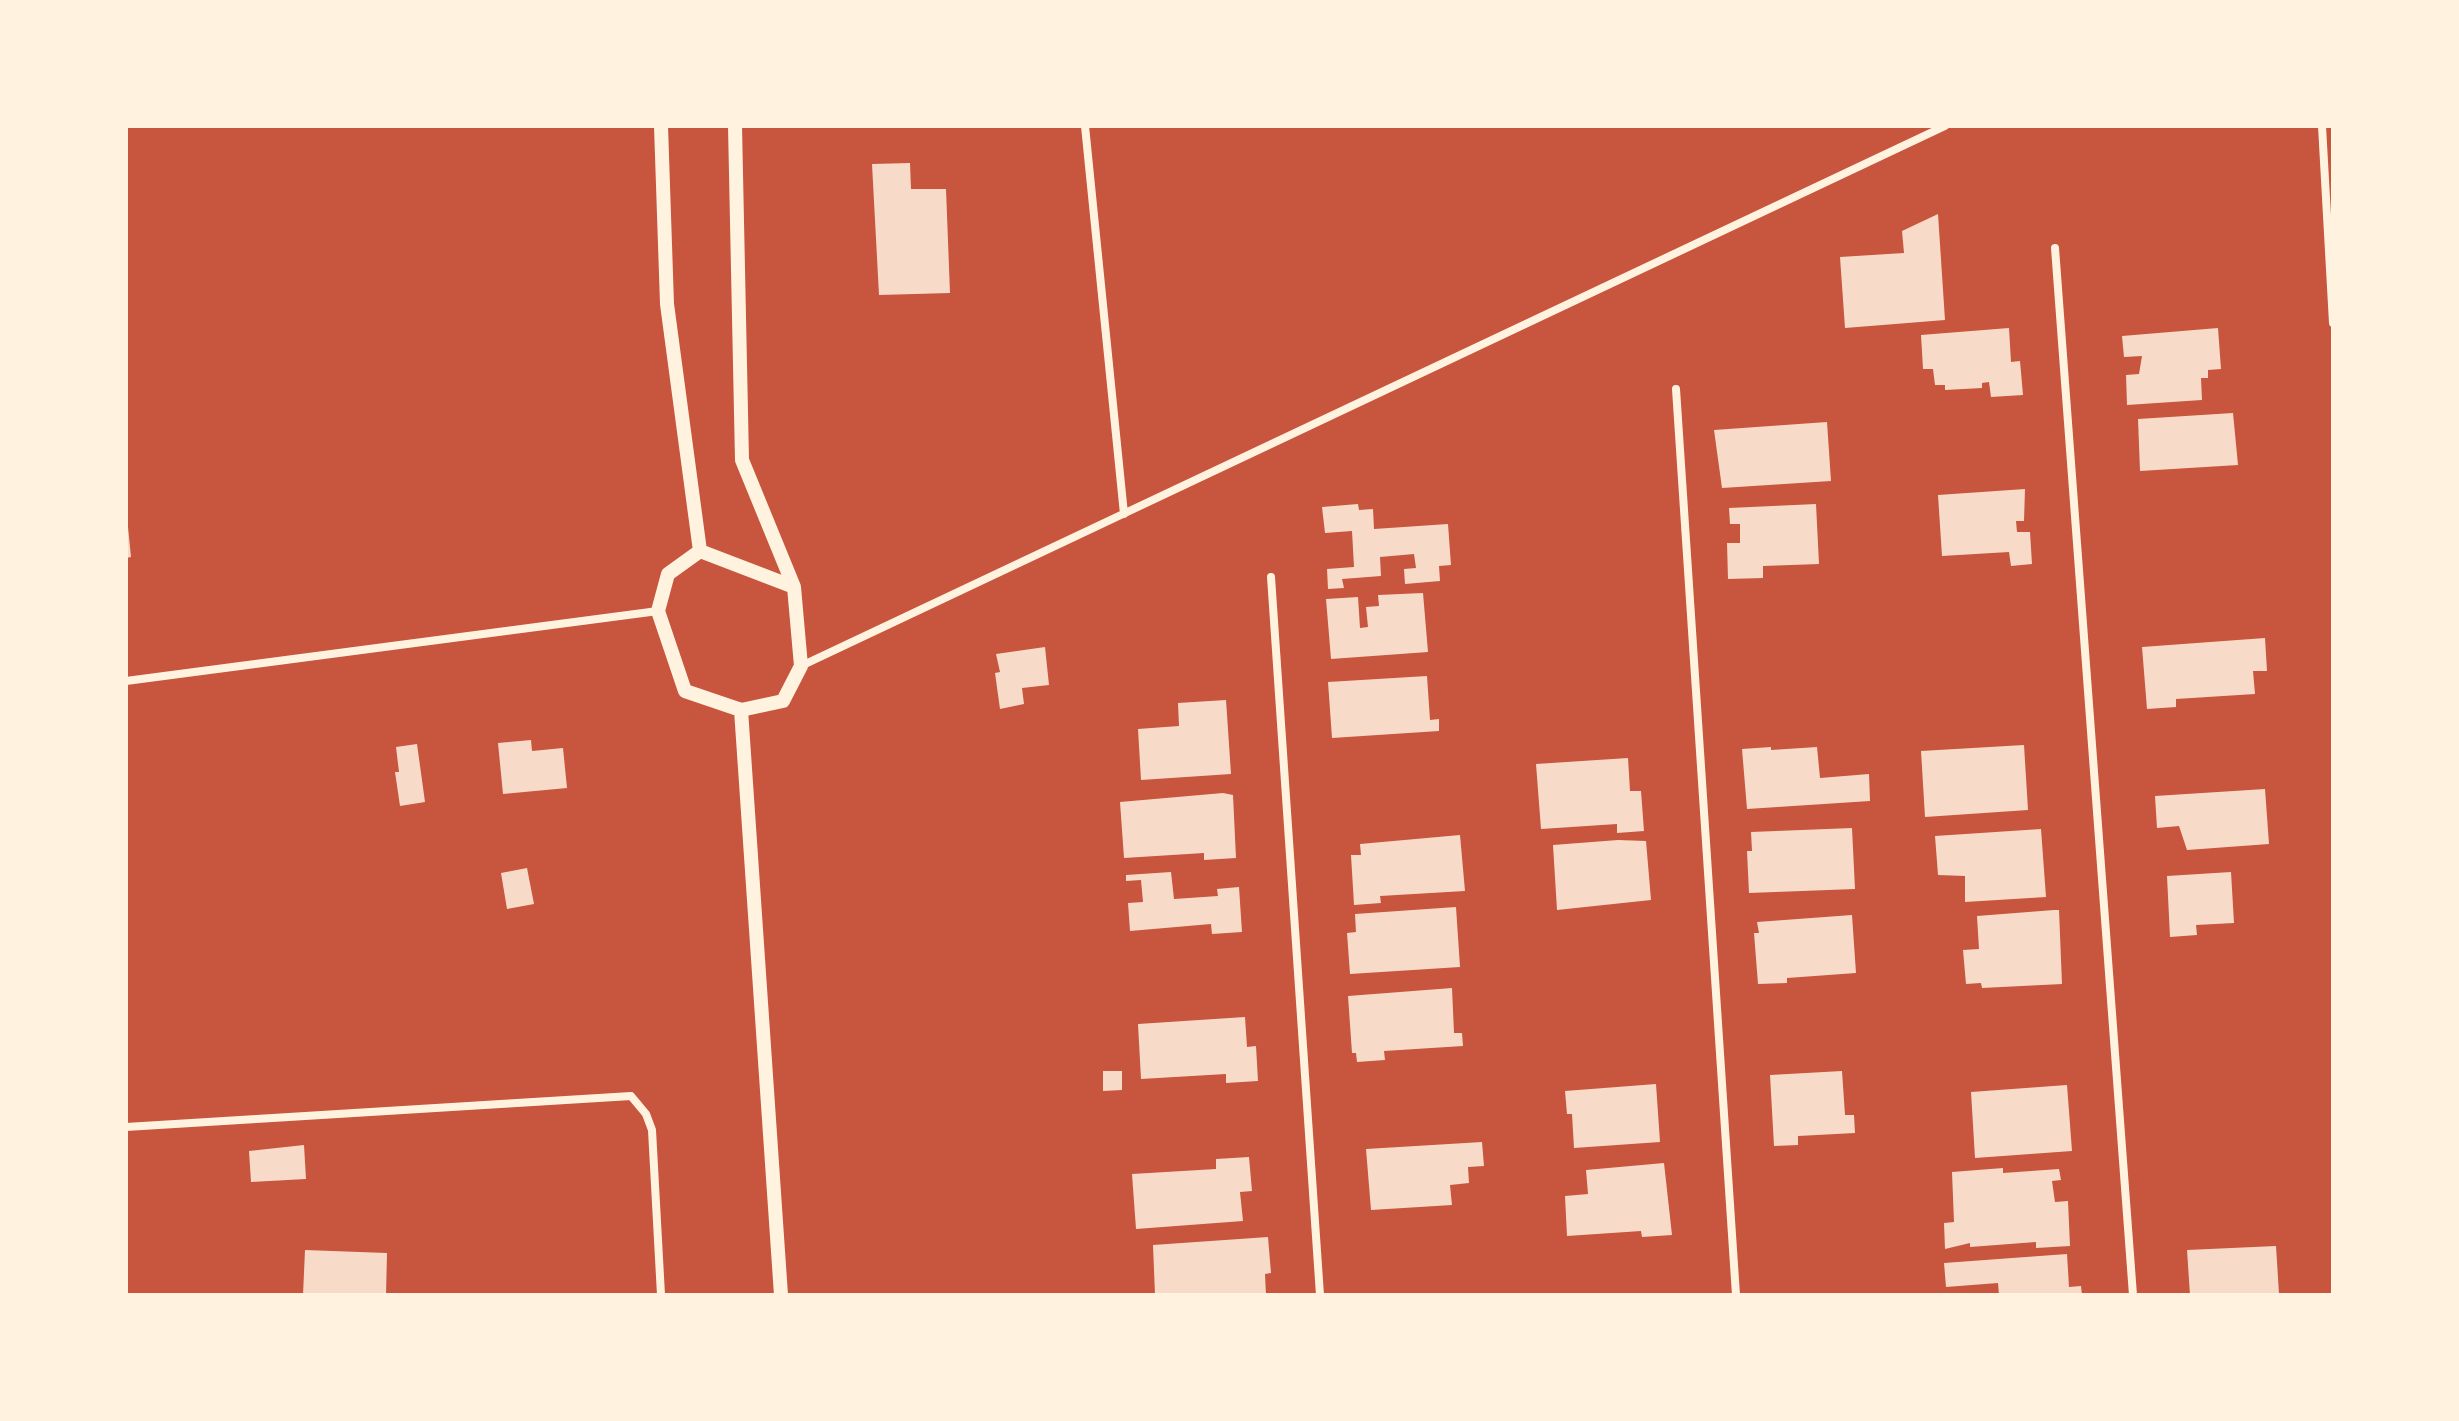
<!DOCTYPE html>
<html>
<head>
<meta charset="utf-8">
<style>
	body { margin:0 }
	#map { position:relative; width:2459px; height:1421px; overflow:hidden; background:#c8553d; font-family:Lato,sans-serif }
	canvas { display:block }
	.frame { position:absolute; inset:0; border:128px solid #fff3e0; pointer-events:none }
</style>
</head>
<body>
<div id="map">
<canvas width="2459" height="1421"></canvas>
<div class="frame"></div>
</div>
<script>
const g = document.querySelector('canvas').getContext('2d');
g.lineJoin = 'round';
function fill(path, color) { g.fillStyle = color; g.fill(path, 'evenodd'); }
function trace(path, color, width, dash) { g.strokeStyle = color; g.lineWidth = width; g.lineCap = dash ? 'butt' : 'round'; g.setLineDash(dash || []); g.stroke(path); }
const building = new Path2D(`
	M910 163 911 189H946L950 293 879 295 872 164Z
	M1938 214 1945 320 1845 328 1840 257 1904 253 1902 231Z
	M2009 328 2011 362 2020 361 2023 395 1991 397 1989 382 1982 383V388L1945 390V385H1935L1933 369H1923L1921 335Z
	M2218 328 2221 369 2208 370V378H2201L2202 400 2127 405 2126 375 2139 374 2142 356 2124 357 2122 336Z
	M2233 413 2238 465 2140 471 2138 419Z
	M1827 422 1831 481 1722 488 1714 430Z
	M2025 489 2024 521H2016L2017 532H2030L2032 564 2011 566 2009 552 1942 556 1938 495Z
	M1358 504 1359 510 1373 509 1374 529 1448 524 1451 565 1439 566 1440 581 1405 584 1404 569 1416 568 1414 554 1380 557 1381 576 1342 579 1344 588 1328 589 1327 569 1354 567 1352 531 1325 533 1322 507Z
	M1816 504 1819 564 1763 566V578L1728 579 1727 543H1740V524H1730L1729 508Z
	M126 507 131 557 126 558Z
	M1423 593 1428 652 1331 659 1326 599 1358 597 1360 628 1368 627 1366 607 1379 606 1378 595Z
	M2265 638 2267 671H2253L2255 694 2176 699V707L2147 709 2142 647Z
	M1045 647 1049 685 1022 688 1024 704 1000 709 995 673 1000 672 996 654Z
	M1427 676 1430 720 1439 719V731L1332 738 1328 682Z
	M1226 700 1231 774 1141 780 1138 729 1179 726 1178 703Z
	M531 740 532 751 563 748 567 788 503 794 498 743Z
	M417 744 425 802 400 806 395 772H399L396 747Z
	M2024 745 2028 810 1925 817 1921 751Z
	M1771 747V750L1817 747 1820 778 1869 774 1870 801 1747 809 1742 749Z
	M1628 758 1630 791H1641L1644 831 1617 833V824L1541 829 1536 764Z
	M2265 789 2269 844 2187 850 2179 826 2157 828 2155 796Z
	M1223 793 1233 795 1236 858 1204 860V853L1124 858 1120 802Z
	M1852 828 1855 889 1749 893 1747 851H1752L1751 832Z
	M2041 829 2046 897 1965 902V876L1938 875 1935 836Z
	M1460 835 1465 891 1380 896 1381 903 1354 905 1351 855H1361L1360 844Z
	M1618 840 1646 841 1651 900 1557 910 1553 845Z
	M527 868 534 904 507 909 501 873Z
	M1171 872 1174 899 1218 896 1217 889 1239 887 1242 932 1212 934 1211 924 1130 931 1128 903 1143 902 1141 880 1126 881V875Z
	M2231 872 2234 923 2196 925 2197 935 2170 937 2167 876Z
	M1456 907 1460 967 1350 974 1347 933 1356 932 1355 914Z
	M2054 910H2059L2062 984 1982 988 1981 983 1966 984 1963 950 1979 949 1977 916Z
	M1852 915 1856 973 1787 978V983L1758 984 1754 933H1759L1757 922Z
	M1452 988 1454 1033H1462L1463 1046 1384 1051 1385 1060 1357 1062 1356 1053H1352L1348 996Z
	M1245 1017 1247 1047 1256 1046 1258 1081 1226 1083V1074L1141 1079 1138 1024Z
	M1103 1071H1122V1090L1103 1091Z
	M1842 1071 1845 1115H1854L1855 1133 1798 1136V1145L1774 1146 1770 1075Z
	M1656 1084 1660 1142 1574 1148 1572 1114H1567L1565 1091Z
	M2067 1085 2072 1151 1975 1158 1971 1092Z
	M1482 1142 1484 1166 1468 1167 1469 1183 1450 1185 1452 1205 1371 1210 1366 1149Z
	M304 1145 306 1179 251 1182 249 1151Z
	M1249 1157 1252 1191 1240 1192 1243 1221 1136 1229 1132 1174 1216 1169V1159Z
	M1664 1163 1672 1235 1642 1237 1641 1231 1567 1236 1565 1196 1588 1194 1586 1170Z
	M2003 1168V1173L2059 1169 2061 1180 2052 1181 2055 1202 2068 1201 2070 1246 2036 1248V1242L1970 1247V1243L1945 1249 1944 1223 1954 1222 1952 1172Z
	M1268 1237 1271 1273 1265 1274 1266 1295H1155L1153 1245Z
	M2276 1246 2279 1294 2190 1295 2187 1250Z
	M305 1250 387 1253 386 1295H303Z
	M2067 1254 2069 1287 2081 1286 2082 1295H1999L1998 1283 1946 1287 1944 1263Z`);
const minor = new Path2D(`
	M1085 126 1124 514
	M2322 126 2333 323
	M2055 248 2133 1295
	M1676 389 1736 1295
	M1271 577 1320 1295
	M801 666 1945 126
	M126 681 658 611
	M126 1127 631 1096 646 1114 652 1130 661 1295`);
const tertiary = new Path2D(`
	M661 126 667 304 700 551
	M735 126 742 460 794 587
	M700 551 794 587 801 666 783 701 741 710 685 691 658 611 668 574Z
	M741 710 781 1295`);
fill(building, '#f7dbc8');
trace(minor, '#fff3e0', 8);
trace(tertiary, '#fff3e0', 14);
</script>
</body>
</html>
